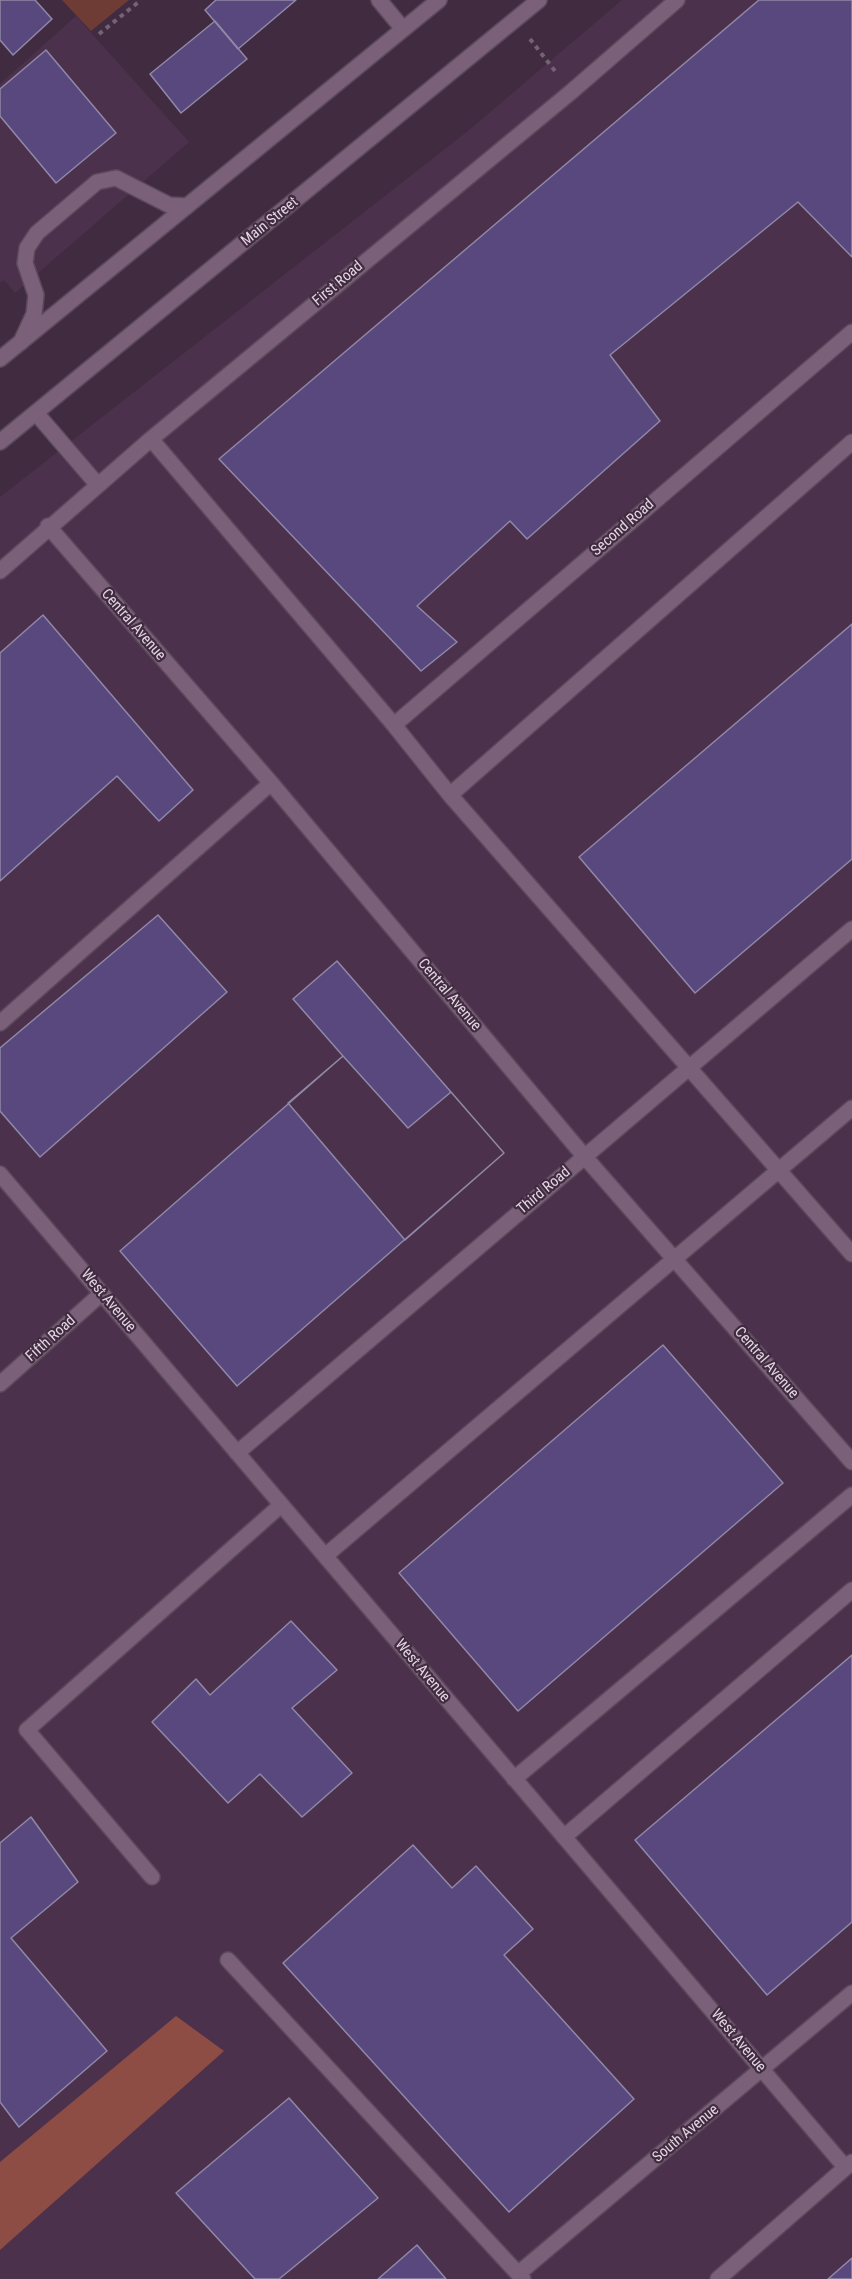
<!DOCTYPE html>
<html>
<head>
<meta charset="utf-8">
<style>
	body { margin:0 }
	canvas { display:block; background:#402b40 }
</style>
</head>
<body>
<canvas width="852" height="2279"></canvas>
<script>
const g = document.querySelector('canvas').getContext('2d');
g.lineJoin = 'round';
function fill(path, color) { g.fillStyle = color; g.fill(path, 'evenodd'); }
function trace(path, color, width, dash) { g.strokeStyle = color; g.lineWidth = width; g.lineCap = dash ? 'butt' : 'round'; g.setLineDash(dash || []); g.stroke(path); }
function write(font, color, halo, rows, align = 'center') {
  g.font = font + ' "Roboto Condensed",sans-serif'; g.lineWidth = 4.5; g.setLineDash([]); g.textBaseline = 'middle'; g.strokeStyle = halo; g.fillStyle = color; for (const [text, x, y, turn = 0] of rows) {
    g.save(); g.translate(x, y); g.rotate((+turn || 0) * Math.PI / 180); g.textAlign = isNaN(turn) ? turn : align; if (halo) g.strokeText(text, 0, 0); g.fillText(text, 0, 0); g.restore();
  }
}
const built = new Path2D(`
	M622 0H852V2279H0V497L468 131Z
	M76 16 189 142 15 293 4 280 0 282V84Z`);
const green = new Path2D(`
	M62 0H129L91 31Z`);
const forest = new Path2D(`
	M176 2016 224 2051 0 2250V2162Z`);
const building = new Path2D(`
	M0 0H35L52 19 13 55 0 40Z
	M216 0H296L238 49 205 10Z
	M759 0H852V257L798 202 610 355 660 421 527 539 510 521 417 606 457 642 421 671 219 459Z
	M215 21 247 59 181 113 150 74Z
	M46 50 116 133 56 183 0 116V89Z
	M43 615 193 790 159 821 117 776 0 881V653Z
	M852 624V859L695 993 579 857Z
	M158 915 227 992 40 1157 0 1111V1048Z
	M337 961 504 1153 237 1386 120 1251 343 1056 293 999Z
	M343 1056 408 1128 451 1092 504 1153 405 1240 288 1103Z
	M663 1345 783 1483 518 1711 399 1573Z
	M291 1621 337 1670 292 1708 352 1773 302 1817 260 1774 228 1803 152 1722 196 1679 210 1695Z
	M852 1655V1922L767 1995 635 1840Z
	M31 1817 78 1882 11 1938 107 2051 19 2127 0 2102V1843Z
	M413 1845 452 1888 476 1866 533 1929 504 1955 634 2099 509 2212 283 1963Z
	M289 2098 378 2198 279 2279H255L176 2193Z
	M417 2245 446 2279H378Z
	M852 2258V2279H828Z`);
const path = new Path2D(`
	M99 34 141 0
	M530 39 555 71`);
const service = new Path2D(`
	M21 342 34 314 36 295 25 263 27 248 37 233 97 182 116 178 169 205 187 206
	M27 1730 152 1877`);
const minor = new Path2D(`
	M379 0 403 29
	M36 413 97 484
	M151 439 394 725 450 795 852 1254
	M48 526 271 783 584 1156 852 1462
	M0 571 151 439 571 92 677 0
	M394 725 852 332
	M450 795 852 442
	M0 1023 271 783
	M0 1174 845 2167
	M0 1384 101 1294
	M237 1453 852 929
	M325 1556 852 1108
	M27 1730 280 1506
	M514 1779 852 1495
	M564 1837 852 1590
	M228 1960 523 2279
	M519 2273 852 1993
	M718 2279 852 2162`);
const secondary = new Path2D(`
	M0 359 439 0
	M0 442 539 0`);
const streetNames = [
	["Main Street",270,222,-39],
	["First Road",338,284,-40],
	["Second Road",623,528,-41],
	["Central Avenue",133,625,49],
	["Central Avenue",449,995,50],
	["Third Road",544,1191,-40],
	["West Avenue",108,1301,50],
	["Fifth Road",51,1339,-42],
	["Central Avenue",766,1363,49],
	["West Avenue",422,1671,50],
	["West Avenue",738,2041,50],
	["South Avenue",686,2134,-40]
];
fill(built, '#4c314c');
fill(green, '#6f3b35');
fill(forest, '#8d4d45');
fill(building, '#58487e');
trace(building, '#9088a7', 1.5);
trace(service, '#5b495b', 18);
trace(minor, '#5b495b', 18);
trace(secondary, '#5b495b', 18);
trace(path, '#756275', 4, [4.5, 4.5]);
trace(service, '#7a6179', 15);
trace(minor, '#7a6179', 15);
trace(secondary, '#7a6179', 15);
write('15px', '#e4d6e3', '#402b40', streetNames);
</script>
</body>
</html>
